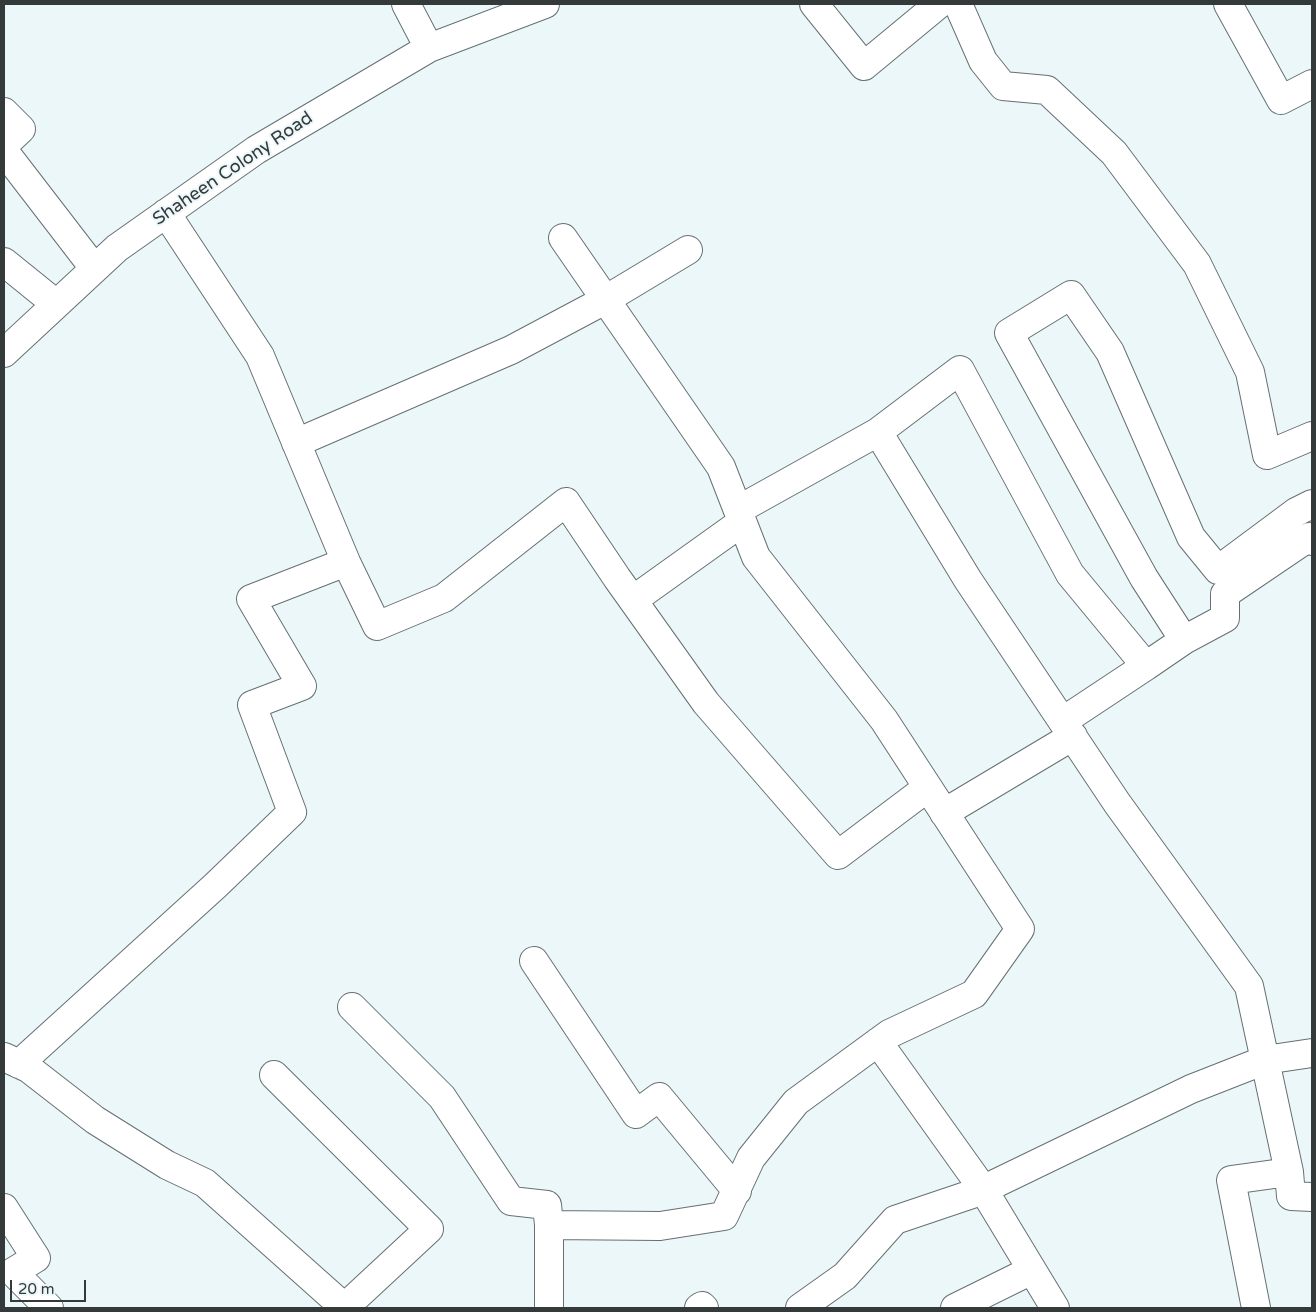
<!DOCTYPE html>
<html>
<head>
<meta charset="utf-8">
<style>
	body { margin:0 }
	#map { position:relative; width:1316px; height:1312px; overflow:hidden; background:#ecf7fa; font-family:"Varela Round",sans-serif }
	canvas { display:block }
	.frame { position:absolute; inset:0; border:5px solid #34393a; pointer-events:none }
	.scale { position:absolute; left:10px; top:1280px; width:76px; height:22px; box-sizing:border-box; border:2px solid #34393a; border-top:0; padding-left:6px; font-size:15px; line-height:18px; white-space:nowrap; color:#34393a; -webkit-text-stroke:4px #ecf7fa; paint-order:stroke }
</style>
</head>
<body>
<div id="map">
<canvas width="1316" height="1312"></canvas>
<div class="frame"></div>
<div class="scale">20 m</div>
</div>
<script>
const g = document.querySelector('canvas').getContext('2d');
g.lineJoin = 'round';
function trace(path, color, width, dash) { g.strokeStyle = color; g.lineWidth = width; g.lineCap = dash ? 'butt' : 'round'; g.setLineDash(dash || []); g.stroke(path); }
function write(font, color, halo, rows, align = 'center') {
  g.font = font + ' "Varela Round",sans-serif'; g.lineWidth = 4; g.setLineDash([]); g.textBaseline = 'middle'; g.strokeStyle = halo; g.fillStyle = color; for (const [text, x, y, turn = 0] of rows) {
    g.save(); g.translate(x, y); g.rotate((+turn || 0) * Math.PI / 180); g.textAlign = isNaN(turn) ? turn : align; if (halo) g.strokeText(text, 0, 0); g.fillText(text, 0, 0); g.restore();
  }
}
const minor = new Path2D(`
	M406 4 429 48
	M814 4 864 66 939 4
	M958 4 983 61 1003 86 1047 90 1114 153 1197 264 1250 372 1267 455 1312 436
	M1228 4 1281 100 1312 84
	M4 112 21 129 4 145
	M4 151 94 268
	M4 262 56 304
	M4 353 117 248 256 150 429 48 545 4
	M878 432 960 370 1070 574 1146 666 1063 721
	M296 443 511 350 605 300 688 250
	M738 510 878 432 968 580 1117 803 1249 986 1289 1172 1231 1180 1256 1308
	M346 562 377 626 444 598 566 502 617 578 706 703 838 855 927 788
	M633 600 742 522
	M1184 640 1144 578 1009 333 1071 295 1110 352 1191 537 1218 570 1296 512 1312 504
	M1146 666 1184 640 1225 618V594L1309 537 1312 541
	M944 813 1073 736
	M534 961 636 1114 659 1097 737 1191
	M352 1007 442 1097 511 1201 547 1205 549 1225V1308
	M878 1042 983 1189 1055 1308
	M4 1057 28 1068 95 1120 167 1165 205 1183 345 1308
	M19 1064 215 886 292 812 252 705 302 686 251 599 346 562 260 356 166 213
	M274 1075 429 1229 344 1308
	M1289 1172 1291 1196 1312 1197
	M4 1208 36 1258 13 1272 49 1308
	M549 1225 660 1226 724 1216 751 1158 796 1102 889 1034 974 994 1020 929 884 720 756 557 721 467 563 238
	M699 1308 702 1306 704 1308
	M800 1308 845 1276 895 1220 978 1192 1191 1089 1265 1060 1312 1053
	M955 1308 1032 1270`);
const streetNames = [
	["Shaheen Colony Road",233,169,-34]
];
trace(minor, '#667073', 30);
trace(minor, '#fff', 28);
write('18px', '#34393a', '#ecf7fa', streetNames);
</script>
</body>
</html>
